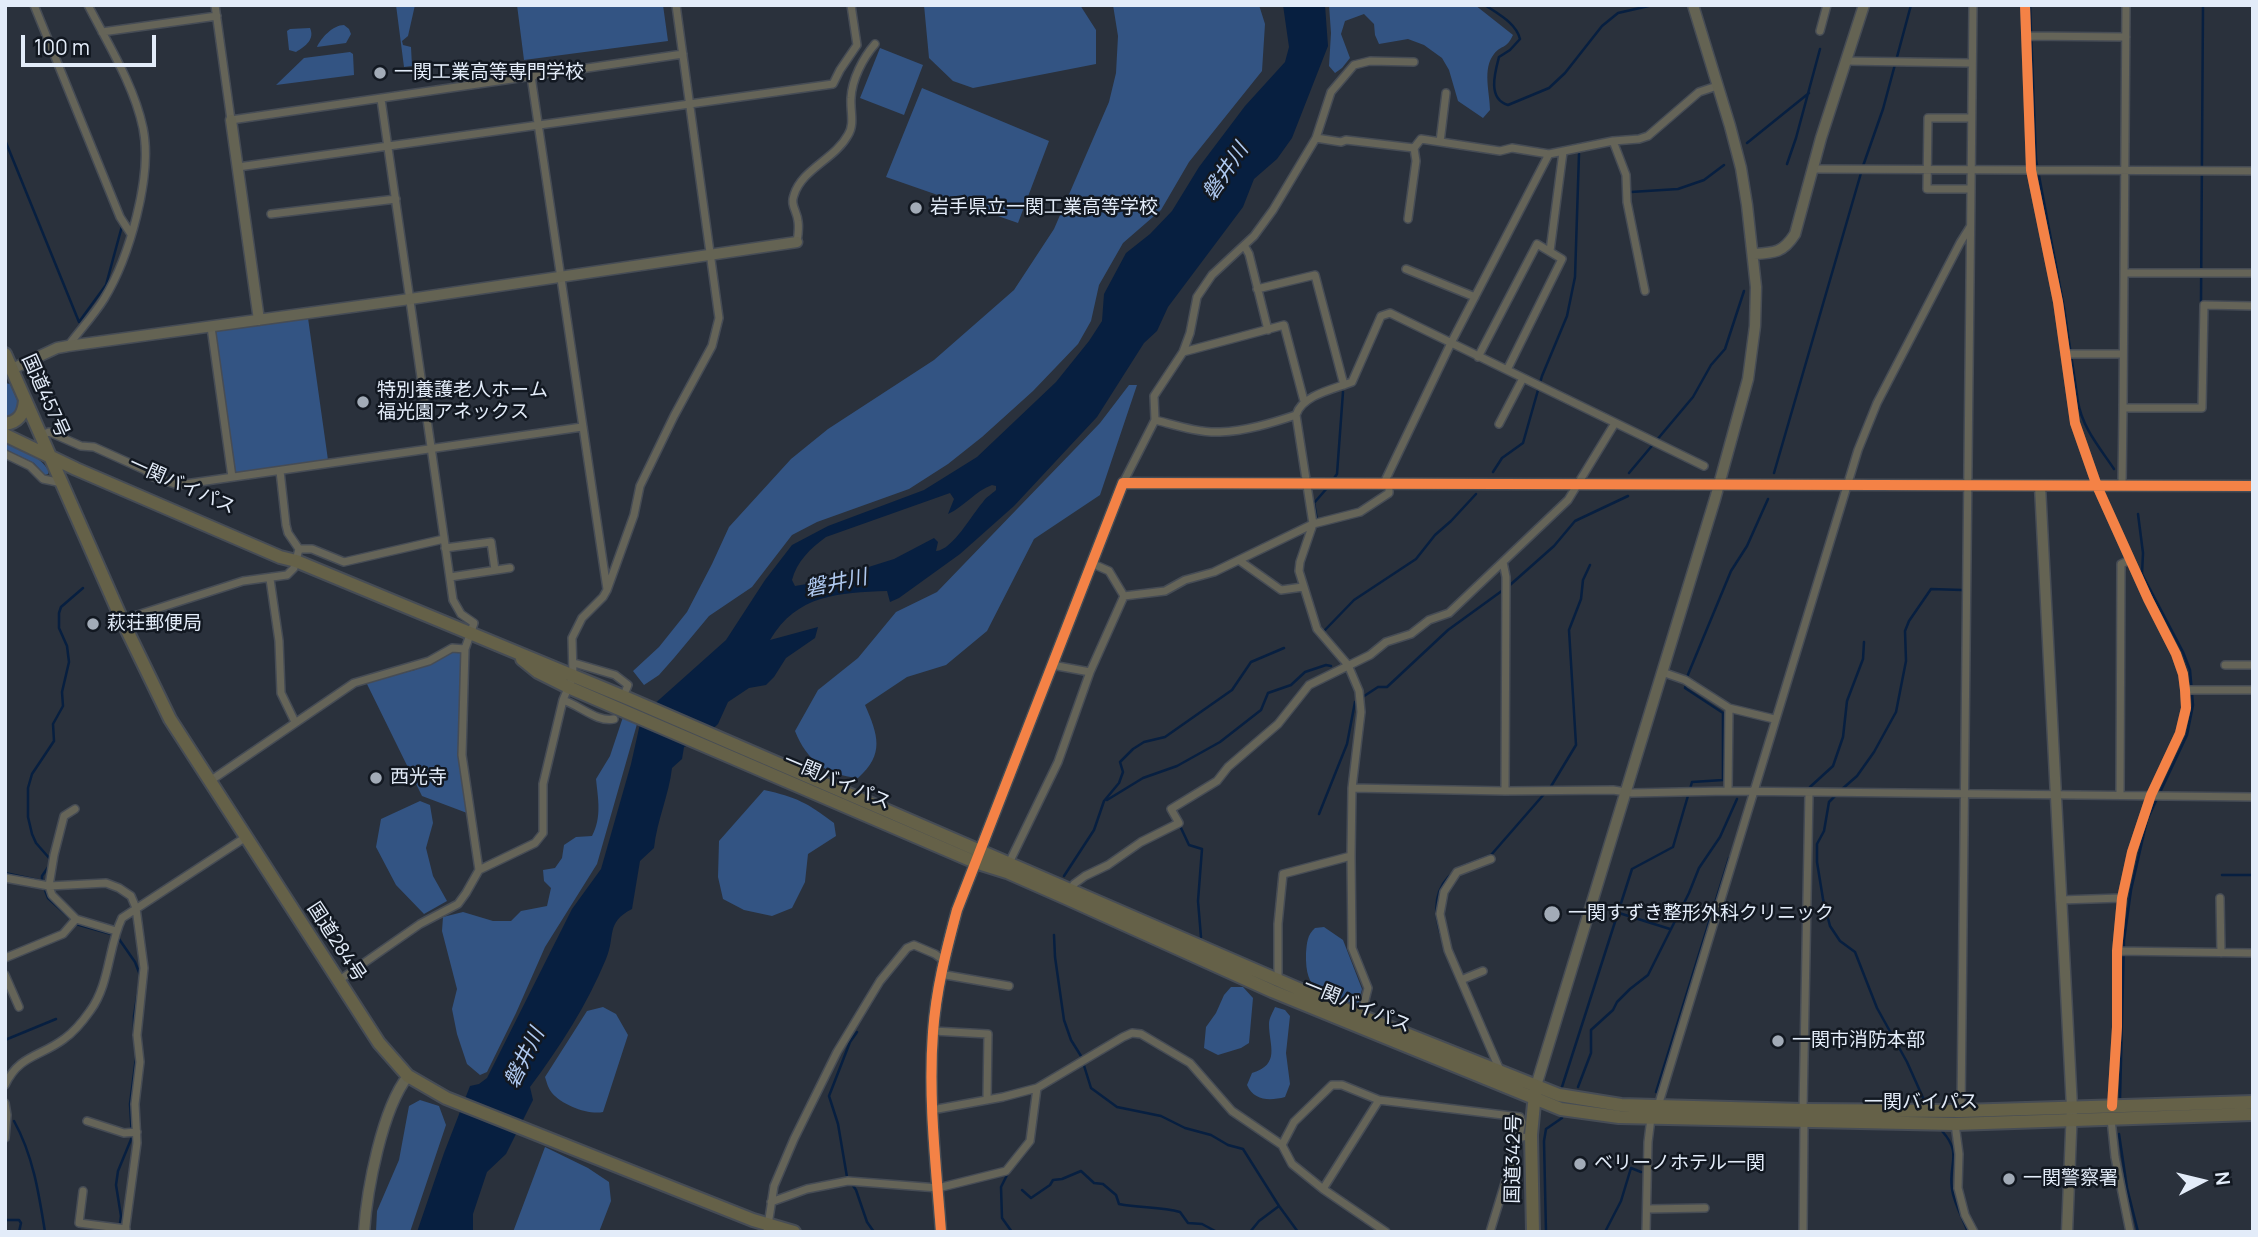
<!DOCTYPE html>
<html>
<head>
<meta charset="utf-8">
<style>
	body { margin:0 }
	#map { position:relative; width:2258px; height:1237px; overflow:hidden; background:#2a313c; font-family:Manrope,sans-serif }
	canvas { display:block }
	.frame { position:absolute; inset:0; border:7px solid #e3ecf9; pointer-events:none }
	.north { position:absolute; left:2167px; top:1146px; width:70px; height:70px; -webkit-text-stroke:5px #121821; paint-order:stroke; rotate:83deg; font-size:19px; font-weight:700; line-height:28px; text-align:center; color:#e3ecf9 }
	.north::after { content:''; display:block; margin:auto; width:24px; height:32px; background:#e3ecf9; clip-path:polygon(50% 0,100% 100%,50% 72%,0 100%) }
	.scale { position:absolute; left:21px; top:35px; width:135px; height:32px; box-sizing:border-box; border:4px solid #e3ecf9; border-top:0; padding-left:9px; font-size:21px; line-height:24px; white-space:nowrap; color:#e3ecf9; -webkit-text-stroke:5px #121821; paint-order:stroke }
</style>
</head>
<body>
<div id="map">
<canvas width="2258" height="1237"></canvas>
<div class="frame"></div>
<div class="north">N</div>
<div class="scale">100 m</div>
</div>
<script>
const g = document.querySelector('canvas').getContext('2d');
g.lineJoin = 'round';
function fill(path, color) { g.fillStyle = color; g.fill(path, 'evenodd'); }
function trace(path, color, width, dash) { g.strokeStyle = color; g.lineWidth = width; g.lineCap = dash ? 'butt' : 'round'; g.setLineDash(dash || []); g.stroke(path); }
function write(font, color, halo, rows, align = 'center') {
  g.font = font + ' Manrope,"Noto Sans JP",sans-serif'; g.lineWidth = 5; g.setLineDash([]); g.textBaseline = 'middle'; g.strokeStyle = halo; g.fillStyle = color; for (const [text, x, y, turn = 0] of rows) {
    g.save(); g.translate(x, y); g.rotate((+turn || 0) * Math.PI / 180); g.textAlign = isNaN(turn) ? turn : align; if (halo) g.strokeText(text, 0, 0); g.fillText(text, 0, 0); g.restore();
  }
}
const green = new Path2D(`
	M396 5H415L408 36 402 41 403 45 411 47 412 66 404 67Z
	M517 5H663L668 41 524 60Z
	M924 5H1080L1096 30V64L973 88 953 81 929 58Z
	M1113 5H1259L1265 24 1262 71 1189 162 1161 210 1123 243 1099 285 1091 321 1078 344 1033 391 982 437 948 464 909 489 817 522 792 535 752 587 709 616 674 658 659 675 644 685 633 671 659 647 687 612 712 564 729 527 791 459 828 429 934 360 1014 290 1054 229 1109 102 1116 73 1118 36Z
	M1329 5H1475L1513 35C1506 50 1502 44 1494 54 1482 69 1490 93 1490 110L1483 118 1458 101 1449 70 1442 58 1424 45 1408 39 1379 44 1375 35 1374 24 1364 14 1345 21 1341 34 1350 58 1342 68 1335 73 1329 66 1331 33Z
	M344 25 349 29 351 34 346 43 317 47C321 38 333 25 344 25Z
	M310 28C315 39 306 46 296 52L289 50 287 31 290 29Z
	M880 48 923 65 904 115 860 98Z
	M350 52 353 54 354 75 276 85 304 58Z
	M922 88 1049 141 1018 223 886 177Z
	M308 318 328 460 234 474 215 331Z
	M5 383 10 384 19 404 18 414 5 419Z
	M1129 385H1137L1100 495 1034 539 987 631 946 665 907 677 865 705C878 735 885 754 858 778 826 775 807 761 795 731L818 690 858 658 896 612 937 592 1100 423Z
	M5 443C22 450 39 455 49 471L48 474 45 475 34 463 5 449Z
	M452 651 461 652 458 750 467 813 422 796 366 682 415 670Z
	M625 711 634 714 637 724 597 864 545 947 516 1013 487 1072 480 1075 467 1064 457 1034 452 1009 457 989 442 931 443 917 463 912 493 921H511L521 911 547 906 551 888 544 881 543 870 555 868 562 858 564 845 576 837 592 836C602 817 598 799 596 779L610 756Z
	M764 790C796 797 808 803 834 823L836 836 808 854 805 882 792 908 772 916 744 910 723 899 718 877 719 841Z
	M420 801 430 805 433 823 426 848 433 876 447 901 424 914 396 885 376 847 381 819Z
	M1324 927 1343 940 1362 989 1359 1002 1354 1004C1321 990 1305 994 1306 953 1307 943 1307 935 1315 928Z
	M1231 987H1243L1253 998 1249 1043 1241 1048 1218 1055 1204 1048 1206 1027 1216 1013 1224 995Z
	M603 1007 616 1014 628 1035 603 1112C588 1115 562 1105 552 1093 548 1088 547 1083 545 1077L587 1011Z
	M1275 1007 1285 1010 1290 1016 1286 1053 1290 1084 1285 1097C1270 1101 1254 1101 1247 1085L1252 1073C1281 1064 1269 1046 1269 1024 1269 1018 1273 1012 1275 1007Z
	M420 1100 439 1106 446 1125 410 1232H376L377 1211 399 1160 409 1106Z
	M545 1147 588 1168 609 1182 611 1201 599 1232H513Z`);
const water = new Path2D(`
	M1283 5H1325L1328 46 1292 138 1277 159 1254 179 1243 207 1168 307 1157 331 1144 343 1097 417 1014 506 960 554 899 598 890 602 887 591C839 593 797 594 770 640L818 627 815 638 786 658 774 677 766 685 749 688 728 702 718 724 701 740 684 747 682 759 672 768C669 795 657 820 654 848L640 861 632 909C605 923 616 936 606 959 587 1005 560 1047 530 1087L533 1100 506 1154 487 1172 473 1214V1232H417L444 1153 470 1086 479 1084 487 1078 572 909 601 869 631 764 642 715 726 640 765 580 792 545 828 526 924 490 977 457 1056 382 1089 341 1102 321 1104 294 1126 253 1150 234 1172 211 1199 167 1245 106 1285 62 1289 47ZM992 485 996 486V490C992 494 986 497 983 502 972 514 953 550 936 551L938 542 934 538 894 559 824 581 795 586 792 580C797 561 810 549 826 537L950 493 954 499 948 514C964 507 975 491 992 485Z`);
const stream = new Path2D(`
	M1485 5C1498 14 1516 23 1520 39L1510 50 1499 57C1495 72 1487 99 1508 105L1549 88 1565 73 1602 26 1618 13 1653 5
	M2030 5 2036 160 2064 308 2078 402C2082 427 2100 448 2114 469
	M5 140 79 322 106 285 122 226
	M1747 143 1809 93
	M1787 164 1796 138 1820 49
	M1863 166 1883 109 1911 5
	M1631 192 1678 189 1704 180 1724 165
	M2201 301 2203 5
	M1493 472 1502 458 1523 443 1542 376 1567 316 1575 277 1579 154
	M1629 473 1693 397 1711 365 1725 349 1744 291
	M1774 473 1861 173
	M1332 481 1337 474 1343 392
	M1317 520 1314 503 1328 487
	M1324 631 1354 600 1416 559 1435 535 1451 521 1476 494
	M1687 677 1731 571 1747 546 1768 499
	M1810 787 1833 766 1843 737 1847 701 1863 659 1864 642
	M1550 788 1576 745 1569 630 1581 599 1583 580 1590 565
	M1841 790 1857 776 1874 752 1896 712 1906 661 1905 631 1909 621 1931 589 1962 590
	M1837 794 1829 802 1824 831 1817 844V862L1823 899 1830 926 1840 941 1855 952 1877 1008 1907 1062 1924 1100
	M1107 800 1143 778 1177 766 1220 742 1261 710 1268 693 1291 685 1305 672 1326 665 1331 666
	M1319 814 1347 744 1355 702 1378 687H1387L1448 630 1510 585 1554 546 1575 521 1628 496
	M1181 828 1189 845 1202 849 1198 901 1201 937
	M1460 867 1491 855 1545 793
	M5 873 42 881V876L51 863 50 859 36 843 32 834 28 817V788L32 774 54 741 53 724 63 706 62 692 69 662 67 646 59 628V613L61 607 83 588
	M2222 875H2253
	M1064 876 1094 830 1104 801 1119 783 1123 772 1120 762 1133 749 1144 742 1165 737 1232 690 1251 662 1284 648
	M45 890 48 898 71 919
	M1619 913 1670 929
	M76 924 111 934
	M1054 935 1055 957 1064 1020 1071 1040 1081 1056 1091 1088 1117 1107 1161 1116 1185 1128 1211 1135 1228 1145 1243 1149 1279 1206 1298 1232
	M119 939 135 962 140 975
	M1443 941C1434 917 1431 889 1455 871
	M857 1032 850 1042 829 1096 838 1124 847 1177 856 1190 867 1222 874 1232
	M134 1037V1016L139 985
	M5 1040 56 1019
	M1578 1087 1591 1053V1030L1613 1010 1617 1002 1630 989 1648 975 1689 893 1699 868 1720 837 1737 799
	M1561 1090 1632 869 1673 847 1692 782 1723 780V713L1685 688 1686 684
	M1656 1092 1729 858
	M2120 1099 2124 940 2131 890 2147 820 2187 735 2193 705 2190 670 2183 652 2142 574 2143 553 2138 514
	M14 1121C33 1155 39 1194 45 1232
	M1942 1131C1963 1154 1948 1164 1952 1189 1954 1203 1963 1219 1968 1232
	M2119 1134 2127 1188 2138 1232
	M1007 1175 1001 1187 1002 1218 1012 1232
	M1022 1190 1031 1198 1050 1185 1053 1180 1062 1179 1081 1171 1094 1183 1103 1184 1116 1195 1119 1204C1140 1208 1160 1207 1180 1212L1188 1223 1202 1224 1217 1232
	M5 1220H19L21 1223 19 1232
	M119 1232 121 1216 116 1185 118 1171 132 1137 130 1104 136 1058
	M1250 1232 1259 1221 1279 1206
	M1546 1232 1544 1141 1546 1129 1562 1118 1561 1114
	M1605 1232 1621 1201 1631 1168 1641 1172`);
const street = new Path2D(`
	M34 5 120 217 131 234
	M215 5 231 120 683 54
	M2025 5 2031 170 2058 302 2075 423 2097 486 2148 599 2176 654 2183 674 2185 690 2186 708 2180 733 2151 795 2132 852 2122 898 2117 951V1027L2112 1106
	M1820 31 1827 5
	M102 32 217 16
	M2027 36 2126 37
	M1845 61 1972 63
	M531 76 607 589
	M381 99 453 600 461 614 474 623 465 649 462 755 479 870
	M1316 138 1331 92 1354 65 1370 61 1414 62
	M1613 141 1626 175 1627 202 1645 291
	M1440 142 1446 93
	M1549 154 1613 141 1639 139 1648 136 1699 92 1717 86
	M238 167 833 84 840 70 857 45 851 5
	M1813 169 2253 171
	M1971 189H1927L1928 118H1971
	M271 214 396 199
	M1408 219 1416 161 1414 148
	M797 242C798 236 799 227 798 221 797 211 790 205 794 195 802 169 835 159 848 135 855 124 850 111 851 98 852 79 863 58 875 44
	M1245 247 1249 254 1268 330
	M1550 251 1563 152
	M1406 269 1475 297
	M2124 273H2253
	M1257 289 1315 275 1344 385
	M211 327 232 477
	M68 346C80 330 94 315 104 299 129 258 153 176 143 128 134 85 108 44 88 5
	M1183 352 1284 325 1304 401
	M2065 354H2123
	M1478 357 1537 244 1562 259 1507 370
	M2123 408 2126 5
	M1296 415 1313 524 1300 562 1299 571 1317 629 1348 665 1359 691 1361 712 1352 788 1351 856 1352 948 1368 988 1361 1016
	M1155 420 1154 396 1183 352 1190 333 1197 297 1212 275 1254 236 1273 210 1316 138 1341 142 1346 140 1414 148 1421 139 1500 151 1512 148 1549 154 1451 343 1383 485
	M1499 424 1523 378
	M41 435 49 432 81 446 94 447 145 470 153 477 178 485 582 427
	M5 454 30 466 43 479 62 483
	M1123 483 1155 420C1175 425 1199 433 1220 432 1246 431 1272 423 1296 415 1302 395 1334 389 1352 382L1381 316 1390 313 1704 466
	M2122 486 2123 408H2202L2204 305 2253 306
	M445 548 491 542 495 570
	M299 549H312L344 562 444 539
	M1240 561 1281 590 1303 587
	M1503 562 1506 577 1505 791
	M1091 563 1109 571 1124 596 1165 591 1185 580 1214 572 1313 524 1360 512 1389 493V485
	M450 577 510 568
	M270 579 279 641 281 693 295 722
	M122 620 243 581 287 575 294 568 299 549 288 533 286 525 280 471
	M574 663 615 675 628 685 626 690
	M1052 665 1090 672
	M2225 665H2253
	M1662 672 1685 680 1729 708 1774 719
	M2185 690H2253
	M563 700C579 705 598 723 614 719
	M210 781 354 683 429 661 452 648 465 649
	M1352 788 1505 791 1613 790 1632 793 1728 791 2253 797
	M1728 791 1729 708
	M2120 795 2121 564 2130 560
	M75 809 64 816 54 855 49 886 52 895 76 919 116 931
	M1491 859 1457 872 1444 892 1440 914 1448 950 1499 1068 1498 1071
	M1009 863 1058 762 1090 672 1124 596
	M5 878 49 886 106 883 119 888 131 896 136 908 144 968 137 1035 140 1062 135 1104 137 1143 125 1232
	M1071 889 1074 884 1085 876 1108 865 1141 842 1179 823 1171 809 1217 781 1228 767 1278 724 1309 685 1370 655 1386 642 1411 634 1429 620 1449 613 1568 500 1615 423
	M2220 898 2221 953
	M2060 900 2122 898
	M2117 951 2253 953
	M5 958 63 934 76 919
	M940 974 1009 986
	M5 975 19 1007
	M1461 980 1483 971
	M338 981 420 924 458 904 466 893 479 870 535 843 543 833V784L563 700 573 676 572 638 582 618 603 597 607 590 634 515 640 486 674 416 712 346 719 318 676 5
	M1278 981V924L1283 874 1351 856
	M933 1031 988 1034 987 1100
	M5 1085C19 1055 40 1057 64 1039 74 1032 83 1021 90 1011 110 984 108 947 122 918L246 837
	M5 1103 7 1115 5 1138
	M1658 1106 1858 450 1877 403 1960 243 1970 227
	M932 1110 1003 1097 1037 1088 1123 1037 1132 1033 1141 1034 1190 1063 1232 1111 1282 1145 1292 1164 1323 1189 1386 1232
	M1803 1110 1809 793
	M1961 1111 1973 5
	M2111 1119 2115 1157 2130 1232
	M87 1121 124 1133 137 1132
	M1955 1124 1959 1154 1958 1188 1965 1215 1974 1232
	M1282 1145 1294 1122 1332 1085H1342L1379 1100 1520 1117 1522 1122 1519 1137
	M1323 1189 1379 1100
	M83 1191 79 1223 126 1229
	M771 1202 807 1189 848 1181 938 1188 1006 1171 1030 1141 1037 1088
	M1647 1209 1705 1208
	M767 1232 774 1186 794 1139 837 1052 880 981 907 948 914 945 935 954 943 960
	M1490 1232 1519 1137H1523
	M1646 1232 1648 1142 1651 1118
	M1803 1232 1804 1122`);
const secondary = new Path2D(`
	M231 120 259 320
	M1753 254C1774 253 1783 253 1795 234L1821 138 1864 5
	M12 369 57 348 68 346 410 299 797 242
	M2040 486 2072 1108 2067 1232
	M1536 1086 1715 499 1748 379 1755 326 1756 287 1747 205 1741 168 1730 126 1693 5
	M364 1232C367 1189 382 1109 408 1076
	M941 1232C936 1165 928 1099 933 1032 936 990 946 951 957 910L1123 483 2253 486`);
const highway = new Path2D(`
	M5 354 122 620 170 719 379 1043 408 1076 446 1098 753 1220 794 1232
	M5 424C19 422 24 414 25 400
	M5 435 76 469 280 557 296 561 629 699 1361 1016 1559 1095 1621 1105 1803 1110 1961 1111 2253 1102
	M522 659 538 672 568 687 975 862 1007 872 1066 898 1272 991 1561 1109 1619 1117 1955 1124 2253 1114
	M1533 1232 1531 1135 1535 1093`);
const cycleway = new Path2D(`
	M2025 5 2031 170 2058 302 2075 423 2097 486 2148 599 2176 654 2183 674 2185 690 2186 708 2180 733 2151 795 2132 852 2122 898 2117 951V1027L2112 1106
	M941 1232C936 1165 928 1099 933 1032 936 990 946 951 957 910L1123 483 2253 486`);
const markers = [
	[380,73,7,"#a2abb7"],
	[916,208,7,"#a2abb7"],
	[363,402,7,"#a2abb7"],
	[93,624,7,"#a2abb7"],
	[376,778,7,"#a2abb7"],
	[1552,914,9,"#a2abb7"],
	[1778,1041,7,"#a2abb7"],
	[1580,1164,7,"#a2abb7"],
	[2009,1179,7,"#a2abb7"]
];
const poiNames = [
	["一関工業高等専門学校",394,73],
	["岩手県立一関工業高等学校",930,208],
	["特別養護老人ホーム",377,391],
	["福光園アネックス",377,413],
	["萩荘郵便局",107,624],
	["西光寺",390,778],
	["一関すずき整形外科クリニック",1568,914],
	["一関市消防本部",1792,1041],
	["ベリーノホテル一関",1594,1164],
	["一関警察署",2023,1179]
];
const streetNames = [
	["国道457号",45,396,66],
	["一関バイパス",182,486,24],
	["一関バイパス",837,782,23],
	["国道284号",336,942,57],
	["一関バイパス",1357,1006,22],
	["一関バイパス",1921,1103],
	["国道342号",1514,1159,-89]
];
const waterNames = [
	["磐井川",1226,172,-56],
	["磐井川",836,584,-12],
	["磐井川",525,1058,-64]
];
fill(green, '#335483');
fill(water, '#071f40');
trace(stream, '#071f40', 2.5);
trace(street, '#464c55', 10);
trace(secondary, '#464c55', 13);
trace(highway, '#464c55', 16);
trace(street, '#656458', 7);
trace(secondary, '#646353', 10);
trace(highway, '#656148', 12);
trace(cycleway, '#f48246', 10);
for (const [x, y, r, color] of markers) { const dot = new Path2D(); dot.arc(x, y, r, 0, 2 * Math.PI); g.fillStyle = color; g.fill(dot); trace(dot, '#121821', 2.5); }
write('19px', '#e3ecf9', '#121821', poiNames, 'left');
write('19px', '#e3ecf9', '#121821', streetNames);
write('italic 21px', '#b0caf1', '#121821', waterNames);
</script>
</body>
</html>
